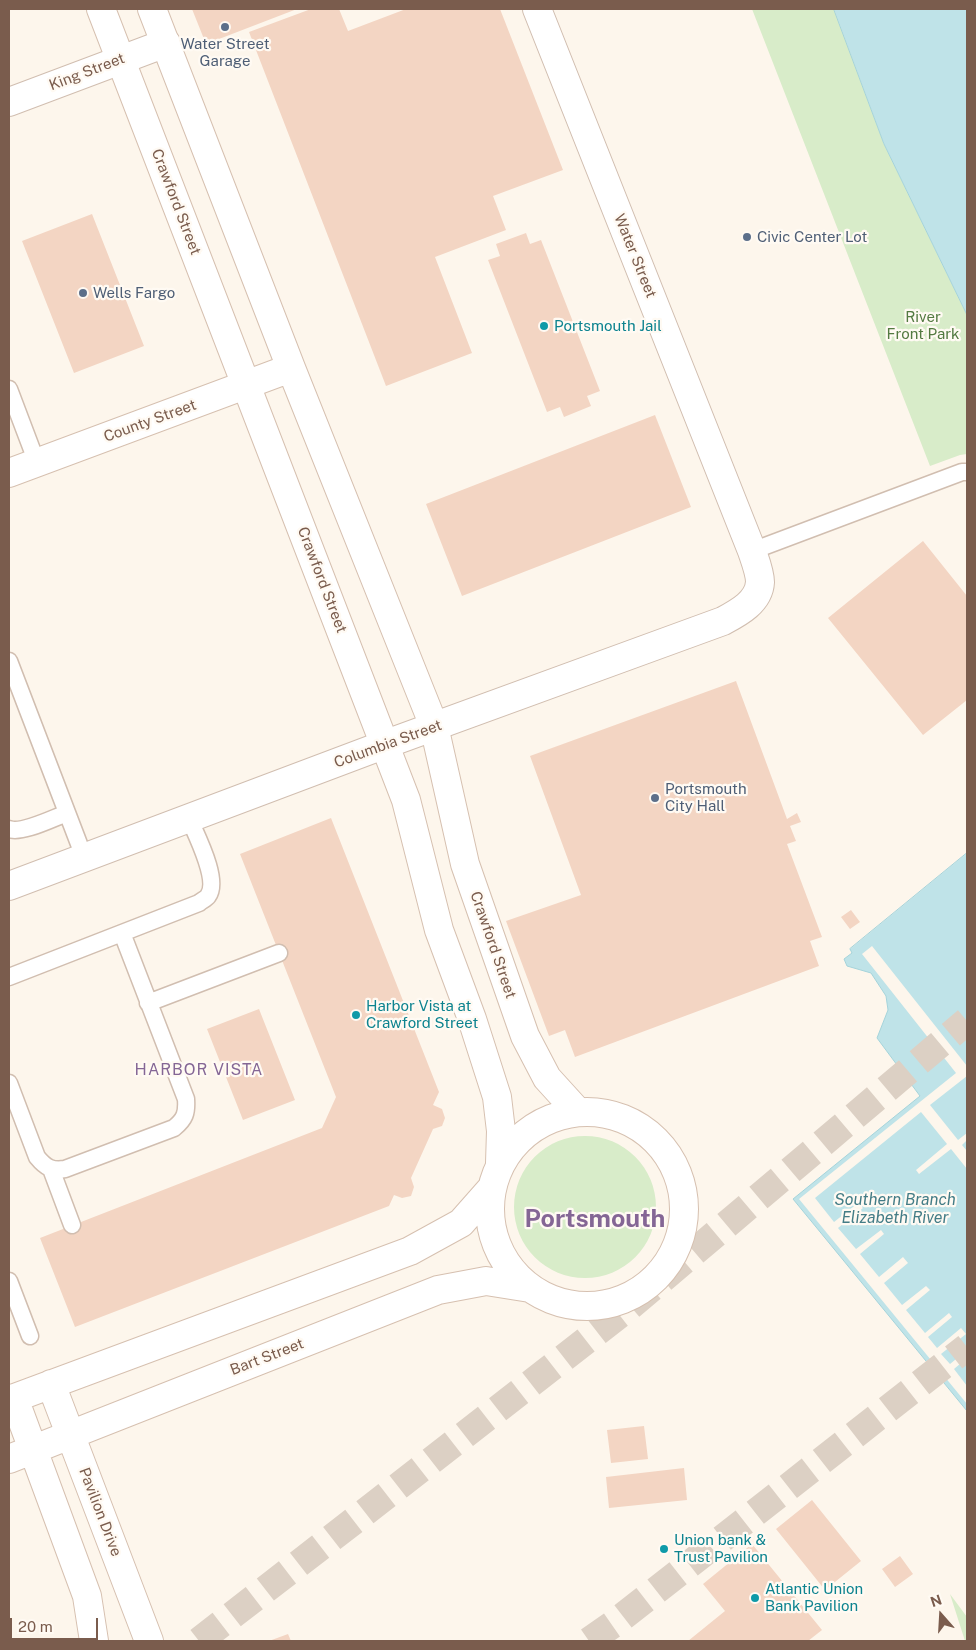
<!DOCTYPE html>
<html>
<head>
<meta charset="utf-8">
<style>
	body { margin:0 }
	#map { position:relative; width:976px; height:1650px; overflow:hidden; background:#fdf6ec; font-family:"Public Sans",sans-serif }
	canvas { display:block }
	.frame { position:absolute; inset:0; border:10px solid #7a5c4d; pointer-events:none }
	.north { position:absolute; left:916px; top:1590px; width:50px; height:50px; -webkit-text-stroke:4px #fffaf3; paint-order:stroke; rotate:341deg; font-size:14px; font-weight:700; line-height:20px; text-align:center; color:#7a5c4d }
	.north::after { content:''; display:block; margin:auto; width:18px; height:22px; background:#7a5c4d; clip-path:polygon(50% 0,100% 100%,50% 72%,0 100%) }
	.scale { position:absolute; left:10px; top:1618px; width:88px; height:22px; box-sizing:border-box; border:2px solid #7a5c4d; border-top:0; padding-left:6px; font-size:15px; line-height:18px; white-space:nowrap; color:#7a5c4d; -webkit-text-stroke:4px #fffaf3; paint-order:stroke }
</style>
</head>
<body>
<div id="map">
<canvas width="976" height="1650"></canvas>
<div class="frame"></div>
<div class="north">N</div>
<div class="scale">20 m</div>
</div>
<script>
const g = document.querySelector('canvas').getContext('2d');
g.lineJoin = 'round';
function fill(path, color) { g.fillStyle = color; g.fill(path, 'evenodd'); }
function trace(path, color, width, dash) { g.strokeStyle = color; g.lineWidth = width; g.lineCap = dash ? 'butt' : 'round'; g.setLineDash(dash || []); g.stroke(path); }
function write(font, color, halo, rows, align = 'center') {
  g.font = font + ' "Public Sans",sans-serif'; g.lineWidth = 4.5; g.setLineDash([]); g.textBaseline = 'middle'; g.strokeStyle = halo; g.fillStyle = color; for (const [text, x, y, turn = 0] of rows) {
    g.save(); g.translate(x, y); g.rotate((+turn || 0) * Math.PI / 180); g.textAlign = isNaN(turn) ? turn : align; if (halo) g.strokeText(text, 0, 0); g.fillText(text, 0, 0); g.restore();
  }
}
const green = new Path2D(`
	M752 9H834L884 144 967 315V454L960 455 930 466Z
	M514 1207a71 71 0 1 1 142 0a71 71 0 1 1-142 0Z
	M950 1594 967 1617V1641H965Z`);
const water = new Path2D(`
	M834 9H967V315L884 144Z
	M967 853V1411L793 1199 920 1096 877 1038 888 1010 886 996 871 973 847 966 844 959 852 953 850 949Z`);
const pier = new Path2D(`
	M872 946 967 1066V1076L930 1105 958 1140 967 1133V1140L962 1145 967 1151V1169L951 1149 919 1174 916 1170 947 1144 921 1112 815 1198 834 1222 858 1203 863 1208 838 1228 856 1249 881 1230 884 1234 860 1254 879 1277 903 1257 908 1263 884 1283 902 1305 926 1286 930 1290 906 1310 925 1333 949 1313 952 1317 928 1337 937 1348 961 1328 966 1334 941 1354 950 1364 967 1350V1358L954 1369 967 1386V1404L799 1199 956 1073 862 954Z`);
const building = new Path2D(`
	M192 9H297L206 44Z
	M311 9H339L348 31 406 9H500L563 170 493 196 506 230 435 257 472 353 386 386 249 32Z
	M92 214 144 346 74 373 22 241Z
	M526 233 530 244 541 240 600 391 587 396 591 406 564 417 560 407 547 412 488 260 500 256 496 244Z
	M655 415 691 507 462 596 426 504Z
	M923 541 967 596V700L923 735 828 618Z
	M736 681 787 819 797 813 801 822 790 826 796 841 787 844 822 937 810 941 819 966 575 1057 565 1030 549 1036 506 921 581 895 530 756Z
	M331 818 439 1092 433 1105 442 1109 445 1118 442 1126 433 1129 411 1178 414 1187 411 1196 402 1198 394 1195 389 1206 75 1327 40 1238 322 1128 336 1097 240 854Z
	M851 910 860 922 850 929 841 917Z
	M259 1009 295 1100 243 1120 207 1029Z
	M644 1426 648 1459 611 1463 607 1430Z
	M684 1468 687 1500 609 1508 606 1477Z
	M812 1500 861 1561 825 1590 776 1529Z
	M752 1544 822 1630 808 1641H688L725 1611 703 1584Z
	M900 1556 913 1574 895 1587 882 1569Z
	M288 1634 291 1641H269Z`);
const highwayTunnel = new Path2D(`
	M199 1641 628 1308 967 1021
	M589 1641 612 1625 967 1347`);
const lane = new Path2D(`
	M9 389 37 463
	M752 551 962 472H967
	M9 661 84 857
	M9 829C22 834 53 818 67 813
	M9 977 199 903C201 901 206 899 208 896 220 880 196 835 189 818
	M148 1003 279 953
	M9 1083 37 1157C46 1168 52 1171 65 1169L174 1128C185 1119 187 1113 186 1099L122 933
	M51 1169 72 1225
	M9 1281 30 1336`);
const street = new Path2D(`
	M9 102 166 43
	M9 886 386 744 723 621C738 613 759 602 760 582 760 573 755 560 752 551L537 9`);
const secondary = new Path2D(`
	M101 9 406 800 439 930 472 1019 497 1097 501 1131 500 1163
	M152 9 291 368 434 726 465 864 525 1036 547 1078 577 1111
	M9 473 291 368
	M490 1209a97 97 0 1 1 194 0a97 97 0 1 1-194 0Z
	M51 1384 149 1641
	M14 1398 87 1596 94 1641
	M9 1400 410 1251 461 1223 491 1189
	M9 1459 438 1290 486 1281 530 1288`);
const markers = [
	[225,27,5,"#5c6f8a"],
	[747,237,5,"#5c6f8a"],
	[83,293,5,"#5c6f8a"],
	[544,326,5,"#0f9aa8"],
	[655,798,5,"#5c6f8a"],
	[356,1015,5,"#0f9aa8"],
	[664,1549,5,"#0f9aa8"],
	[755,1598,5,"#0f9aa8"]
];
const serviceNames = [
	["Water Street",225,44,"center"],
	["Garage",225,61,"center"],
	["Civic Center Lot",757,237],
	["Wells Fargo",93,293],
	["Portsmouth",665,789],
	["City Hall",665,806]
];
const streetNames = [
	["King Street",87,72,-21],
	["Crawford Street",176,202,69],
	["Water Street",635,256,68],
	["County Street",150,421,-20],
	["Crawford Street",322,580,69],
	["Columbia Street",388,744,-20],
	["Crawford Street",493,945,71],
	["Bart Street",267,1357,-21],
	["Pavilion Drive",100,1512,69]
];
const parkNames = [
	["River",923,317],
	["Front Park",923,334]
];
const cultureNames = [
	["Portsmouth Jail",554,326],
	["Harbor Vista at",366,1006],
	["Crawford Street",366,1023],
	["Union bank &",674,1540],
	["Trust Pavilion",674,1557],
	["Atlantic Union",765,1589],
	["Bank Pavilion",765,1606]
];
const neighbourhoodNames = [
	["HARBOR VISTA",199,1070]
];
const waterNames = [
	["Southern Branch",895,1200],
	["Elizabeth River",895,1218]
];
const townNames = [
	["Portsmouth",595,1219]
];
fill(green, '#d8ecc9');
fill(water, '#bfe3e8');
trace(water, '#a5d3da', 1);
fill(pier, '#fdf6ec');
fill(building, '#f3d5c3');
trace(highwayTunnel, '#dcd0c4', 28, [28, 14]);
trace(lane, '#d1beb0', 19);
trace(street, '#d1beb0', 30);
trace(secondary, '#d6c0b0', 30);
trace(lane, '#fff', 16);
trace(street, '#fff', 28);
trace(secondary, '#fff', 28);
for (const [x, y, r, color] of markers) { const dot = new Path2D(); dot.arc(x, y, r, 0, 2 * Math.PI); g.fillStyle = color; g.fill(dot); trace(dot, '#fffaf3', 2); }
write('15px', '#4e5e75', '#fffaf3', serviceNames, 'left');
write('15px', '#7a5c4d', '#fffaf3', streetNames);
write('15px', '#537a41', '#fffaf3', parkNames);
write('15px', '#0d838f', '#fffaf3', cultureNames, 'left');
g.letterSpacing = '1px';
write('16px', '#846695', '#fffaf3', neighbourhoodNames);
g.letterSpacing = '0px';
write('italic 16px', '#437c86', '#fffaf3', waterNames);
write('bold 25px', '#846695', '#fffaf3', townNames);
</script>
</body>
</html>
